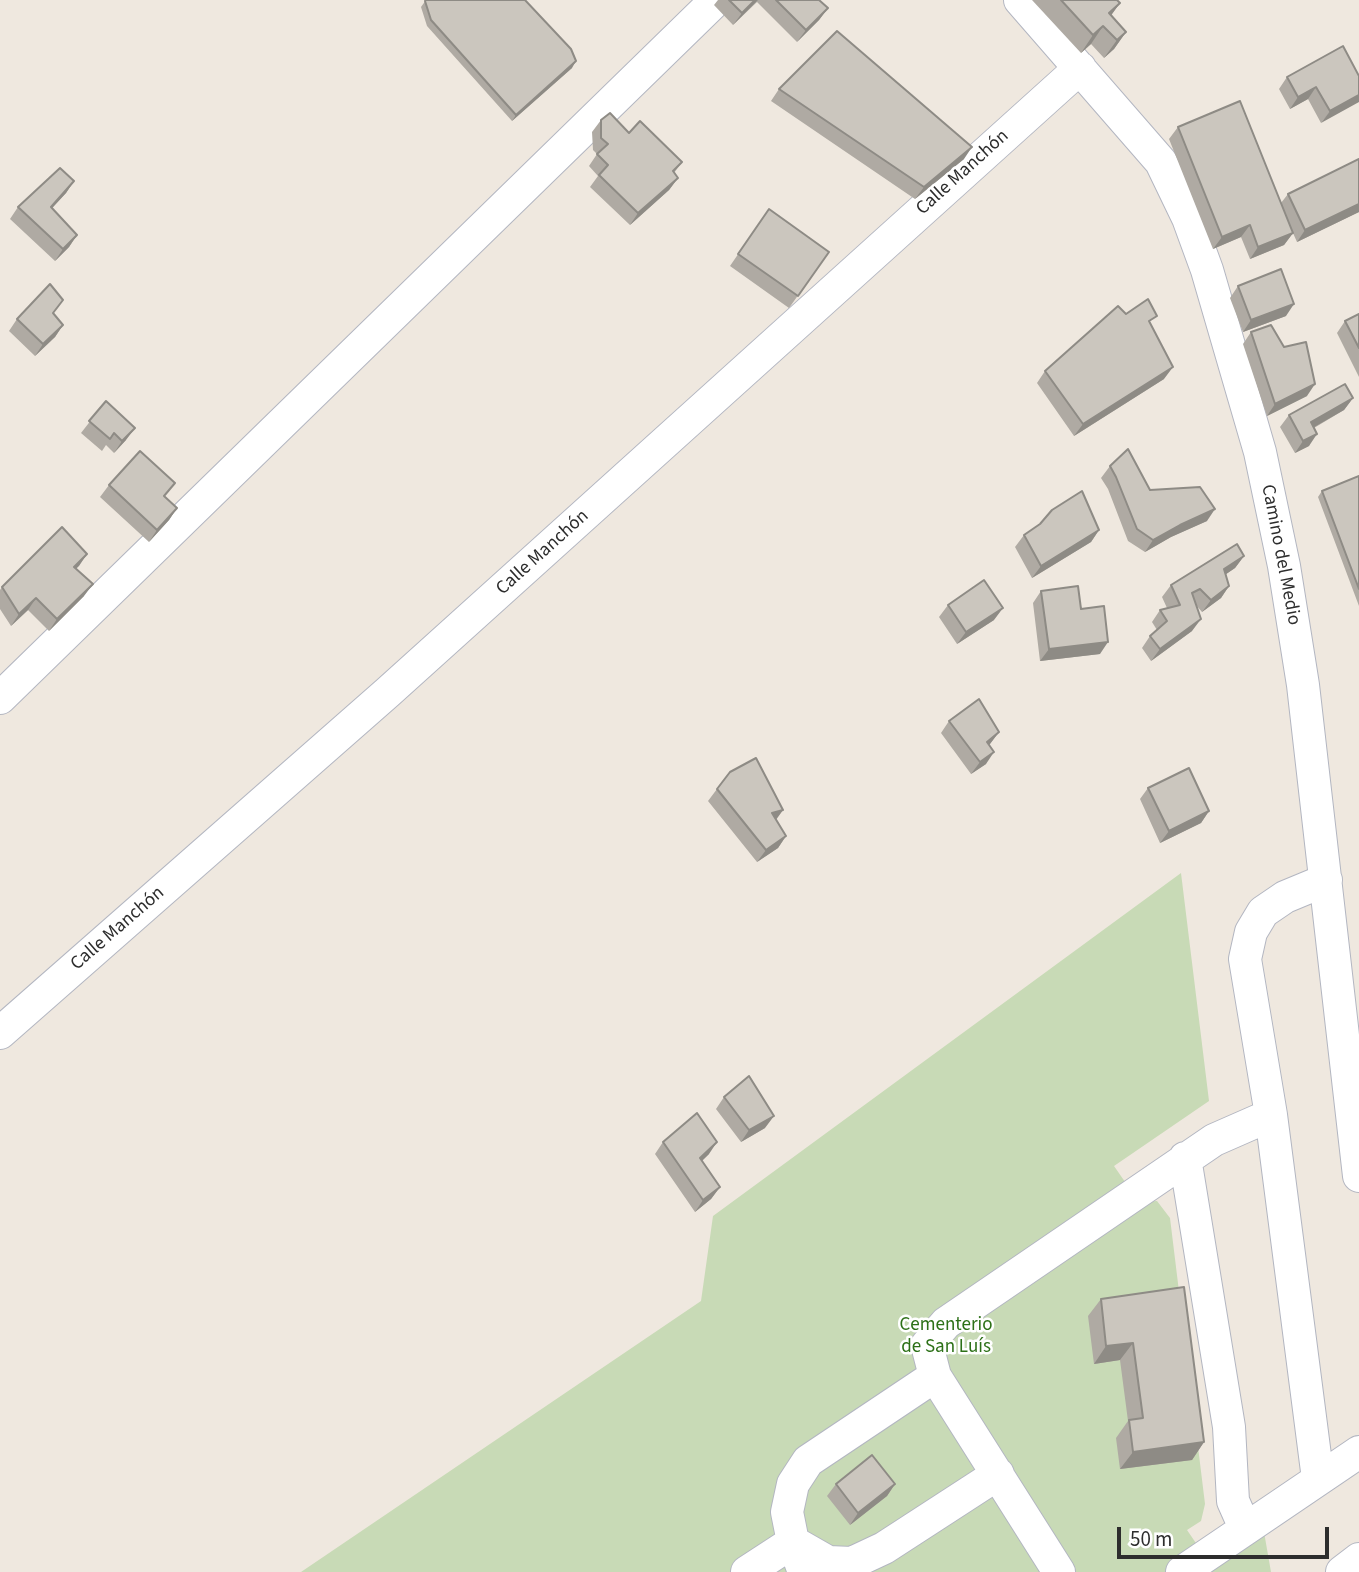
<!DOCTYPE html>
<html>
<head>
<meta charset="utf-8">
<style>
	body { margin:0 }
	#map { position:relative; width:1359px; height:1572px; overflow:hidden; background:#efe8df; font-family:"Source Sans 3",sans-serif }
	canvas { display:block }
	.scale { position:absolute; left:1117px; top:1527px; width:212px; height:32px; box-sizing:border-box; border:4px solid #2d2d2d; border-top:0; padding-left:9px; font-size:21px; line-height:24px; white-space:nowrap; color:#2d2d2d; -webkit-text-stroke:5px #fff; paint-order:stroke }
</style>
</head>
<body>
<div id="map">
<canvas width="1359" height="1572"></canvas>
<div class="scale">50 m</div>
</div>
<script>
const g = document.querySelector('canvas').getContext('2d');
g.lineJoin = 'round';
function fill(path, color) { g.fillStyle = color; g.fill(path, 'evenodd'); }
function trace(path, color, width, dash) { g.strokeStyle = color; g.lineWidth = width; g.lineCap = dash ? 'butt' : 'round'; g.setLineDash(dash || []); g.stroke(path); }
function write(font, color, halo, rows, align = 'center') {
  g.font = font + ' "Source Sans 3",sans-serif'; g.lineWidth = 5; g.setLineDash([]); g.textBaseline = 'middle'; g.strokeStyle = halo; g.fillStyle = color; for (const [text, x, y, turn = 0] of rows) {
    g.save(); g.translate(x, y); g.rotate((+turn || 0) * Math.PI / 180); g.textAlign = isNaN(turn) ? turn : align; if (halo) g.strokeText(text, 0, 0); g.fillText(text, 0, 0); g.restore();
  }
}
const cemetery = new Path2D(`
	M1181 873 1209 1101 1114 1166 1139 1202 1157 1201 1170 1218 1205 1504 1201 1521 1187 1530 1213 1568 1264 1532 1271 1572H301L701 1301 713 1216Z`);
const minor = new Path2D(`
	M1020 0 1161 162 1188 218 1207 270 1260 452 1284 566 1303 685 1359 1176
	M0 698 716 0
	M0 1033 387 693 1080 68
	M1185 1158 1229 1427 1233 1501 1245 1528
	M935 1376 1059 1572
	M1318 1479 1271 1115 1245 959 1251 932 1263 912 1285 897 1326 880
	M793 1542 828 1562 852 1563 884 1548 998 1474
	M747 1572 793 1542
	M804 1572 793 1542 787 1512 793 1484 808 1461 935 1376 927 1345 946 1323 1214 1140 1271 1115
	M1182 1572 1359 1452
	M1342 1572 1359 1559`);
const wall = new Path2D(`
	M426 0 572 68 512 121 427 26 421 7Z
	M718 0H819L828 8 819 20 797 42 757 2 733 25 714 5Z
	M1032 0H1117L1120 3 1111 15 1126 32 1114 49 1104 58 1091 44 1081 53Z
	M1359 76 1321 123 1308 99 1290 109 1279 89 1287 77Z
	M779 89 964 159 915 199 771 101Z
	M601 120 629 133 682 162 674 173 678 178 669 190 630 225 590 187 598 176 589 166 597 154 593 150 592 132Z
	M1178 127 1281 203 1288 194 1359 159V212L1297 242 1293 233 1284 245 1250 259 1241 237 1213 249 1169 139Z
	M74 181 66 193 52 208 77 235 69 247 55 261 10 219 18 207Z
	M769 209 829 252 789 308 730 266Z
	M1238 286 1286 316 1243 332 1230 298Z
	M54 314 63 325 55 337 35 356 9 331 17 319Z
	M1126 314 1151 324 1164 379 1074 436 1037 383 1045 371Z
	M1359 314V377L1337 333 1345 321Z
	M1251 332 1284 347 1307 396 1267 416 1243 344Z
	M1353 398 1344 410 1314 428 1309 446 1295 453 1280 427 1289 415Z
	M106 401 126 440 114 453 106 445 102 451 81 433Z
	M1110 466 1150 490 1207 521 1171 537 1145 552 1128 541 1108 489 1101 478Z
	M1359 476V606L1318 497 1322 491Z
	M109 485 165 497 177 508 169 520 149 542 100 497Z
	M1040 524 1099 530 1091 542 1032 578 1015 547 1024 535Z
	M87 554 76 569 84 596 49 631 28 610 11 626 0 609V590L2 587Z
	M1244 556 1235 568 1226 574 1229 586 1221 598 1202 612 1196 605 1192 631 1151 661 1142 648 1150 636 1157 630 1152 622 1160 610 1167 608 1162 597 1171 585Z
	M1041 591 1081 609 1100 654 1040 661 1033 603Z
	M948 605 994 620 957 644 939 617Z
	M949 721 999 732 989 745 986 764 971 774 941 733Z
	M1148 788 1209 811 1201 823 1160 843 1140 799Z
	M717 789 783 810 776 820 786 836 778 848 757 862 708 801Z
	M724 1097 765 1128 741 1142 716 1109Z
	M663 1142 709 1154 702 1161 720 1187 711 1199 695 1212 655 1154Z
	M1101 1299 1204 1442 1192 1460 1120 1469 1116 1438 1128 1421 1120 1360 1094 1364 1088 1316Z
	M836 1484H895L887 1496 850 1525 827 1496Z`);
const shadedWall = new Path2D(`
	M755 0H758L733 25 742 13Z
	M1120 3 1107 21 1109 13Z
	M828 8 819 20 797 42 806 30Z
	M1103 26 1091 44 1081 53 1093 35Z
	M1126 32 1114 49 1104 58 1117 40Z
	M576 61 572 68 512 121 516 115Z
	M1316 87 1308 99 1290 109 1298 97Z
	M1359 95V102L1321 123 1330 111Z
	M972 147 964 159 915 199 924 187Z
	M678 178 669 190 630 225 638 213Z
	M74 181 66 193 42 219 51 207Z
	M1359 204V212L1297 242 1305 230Z
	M1250 225 1241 237 1213 249 1222 237Z
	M1293 233 1284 245 1250 259 1258 247Z
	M77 235 69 247 55 261 63 249Z
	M1294 304 1286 316 1243 332 1251 320Z
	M63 325 55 337 35 356 43 344Z
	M1173 367 1164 379 1074 436 1083 424Z
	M1315 384 1307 396 1267 416 1275 404Z
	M1353 398 1344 410 1302 434 1311 422Z
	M135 428 126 440 114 453 122 441Z
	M1317 434 1309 446 1295 453 1303 441Z
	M177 508 169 520 149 542 157 530Z
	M1215 509 1207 521 1171 537 1145 552 1153 540 1180 525Z
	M1099 530 1091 542 1032 578 1041 566Z
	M87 554 79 566 65 579 74 567Z
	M1244 556 1235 568 1216 581 1224 569Z
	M93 584 84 596 49 631 57 619Z
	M1229 586 1221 598 1202 612 1211 600Z
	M36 598 28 610 11 626 19 614Z
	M1003 608 994 620 957 644 966 632Z
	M1201 619 1192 631 1151 661 1160 649Z
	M1108 642 1100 654 1040 661 1049 649Z
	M999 732 990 744 978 754 987 742Z
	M994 752 986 764 971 774 980 762Z
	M783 810 774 822 772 813Z
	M1209 811 1201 823 1160 843 1169 831Z
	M786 836 778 848 757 862 766 850Z
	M774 1116 765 1128 741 1142 749 1130Z
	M717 1142 709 1154 692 1170 700 1158Z
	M720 1187 711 1199 695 1212 703 1200Z
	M1133 1343 1120 1360 1094 1364 1106 1346Z
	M1204 1442 1192 1460 1120 1469 1133 1452Z
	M895 1484 887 1496 850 1525 858 1513Z`);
const building = new Path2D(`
	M426 0H525L571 49 576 61 516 115 431 20 425 1Z
	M729 0H755L742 13Z
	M776 0H819L828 8 806 30Z
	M1061 0H1117L1120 3 1109 13 1126 32 1117 40 1103 26 1093 35Z
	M837 31 972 147 924 187 779 89Z
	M1343 46 1359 76V95L1330 111 1316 87 1298 97 1287 77Z
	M1240 101 1293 233 1258 247 1250 225 1222 237 1178 127Z
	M610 113 629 133 640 121 682 162 673 171 678 178 638 213 599 175 608 165 597 154 608 144 601 138V120Z
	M1359 159V204L1305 230 1288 194Z
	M60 168 74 181 51 207 77 235 63 249 18 207Z
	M769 209 829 252 798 296 738 254Z
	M1281 269 1294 304 1251 320 1238 286Z
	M50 284 63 300 53 313 63 325 43 344 17 319Z
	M1148 299 1157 316 1149 321 1173 367 1083 424 1045 371 1118 306 1126 314Z
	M1359 314V348L1345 321Z
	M1271 325 1284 347 1306 342 1315 384 1275 404 1251 332Z
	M1345 384 1353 398 1311 422 1317 434 1303 441 1289 415Z
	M106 401 135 428 122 441 114 433 110 439 89 421Z
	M1128 449 1150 490 1200 487 1215 509 1180 525 1153 540 1137 529 1116 477 1110 466Z
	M140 451 175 483 164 496 177 508 157 530 109 485Z
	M1359 476V589L1322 491Z
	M1082 491 1099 530 1041 566 1024 535 1040 524 1052 510Z
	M62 527 87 554 74 567 93 584 57 619 36 598 19 614 2 587Z
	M1237 544 1244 556 1224 569 1229 586 1211 600 1200 589 1192 593 1201 619 1160 649 1150 636 1167 621 1160 610 1180 605 1171 585Z
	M984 580 1003 608 966 632 948 605Z
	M1078 586 1081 609 1104 606 1108 642 1049 649 1041 591Z
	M979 699 999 732 987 742 994 752 980 762 949 721Z
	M756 758 783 810 772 813 786 836 766 850 717 789 730 772Z
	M1189 768 1209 811 1169 831 1148 788Z
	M749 1076 774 1116 749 1130 724 1097Z
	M697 1113 717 1142 700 1158 720 1187 703 1200 663 1142Z
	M1184 1287 1204 1442 1133 1452 1129 1420 1143 1418 1133 1343 1106 1346 1101 1299Z
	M872 1455 895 1484 858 1513 836 1484Z`);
const streetNames = [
	["Calle Manchón",963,173,-42],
	["Calle Manchón",543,553,-42],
	["Camino del Medio",1280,555,79],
	["Calle Manchón",118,929,-41]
];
const parkNames = [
	["Cementerio",946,1326],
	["de San Luís",946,1348]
];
fill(cemetery, '#c8dab6');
trace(minor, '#b3b6c1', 34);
trace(minor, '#fff', 32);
fill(wall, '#afaaa3');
fill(shadedWall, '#8e8b85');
fill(building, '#cbc6be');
trace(building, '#8e8b85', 2);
write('19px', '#2d2d2d', '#fff', streetNames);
write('19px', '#2c7017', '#fff', parkNames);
</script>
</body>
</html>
